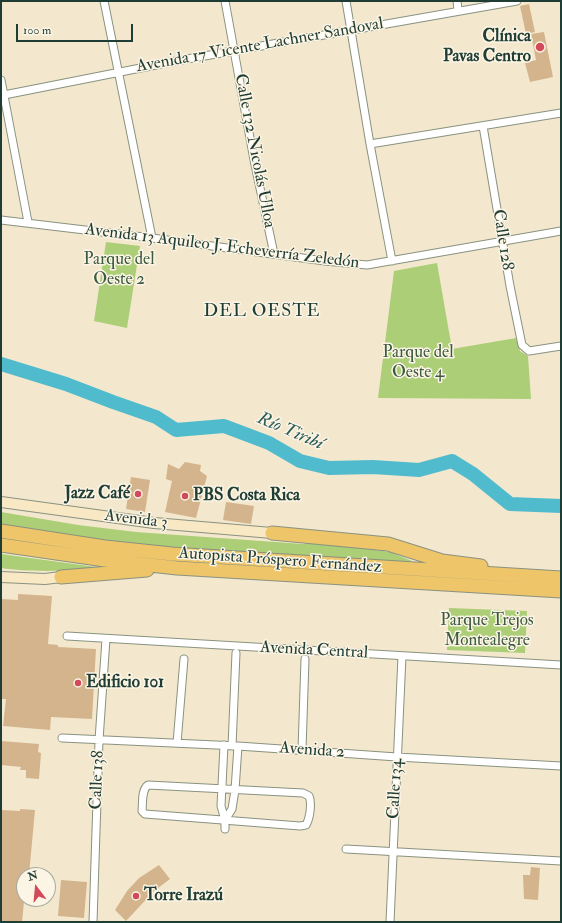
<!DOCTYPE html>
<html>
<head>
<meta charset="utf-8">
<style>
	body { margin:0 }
	#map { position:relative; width:562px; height:923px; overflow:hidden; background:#f3e8cd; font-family:"IM FELL Double Pica",serif }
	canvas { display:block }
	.frame { position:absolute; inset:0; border:2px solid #1f3d34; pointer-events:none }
	.north { position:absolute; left:16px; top:867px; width:40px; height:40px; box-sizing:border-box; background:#fcf5e5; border:1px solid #a4ab9e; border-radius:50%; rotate:344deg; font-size:11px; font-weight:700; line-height:16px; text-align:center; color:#1f3d34 }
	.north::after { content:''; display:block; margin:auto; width:14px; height:18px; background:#d1495b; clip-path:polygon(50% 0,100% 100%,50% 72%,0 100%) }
	.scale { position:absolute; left:16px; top:24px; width:117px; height:18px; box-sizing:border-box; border:2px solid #1f3d34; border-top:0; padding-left:5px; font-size:12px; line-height:14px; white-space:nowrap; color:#1f3d34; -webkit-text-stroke:3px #fcf5e5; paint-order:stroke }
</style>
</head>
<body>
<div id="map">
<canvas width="562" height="923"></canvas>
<div class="frame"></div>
<div class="north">N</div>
<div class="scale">100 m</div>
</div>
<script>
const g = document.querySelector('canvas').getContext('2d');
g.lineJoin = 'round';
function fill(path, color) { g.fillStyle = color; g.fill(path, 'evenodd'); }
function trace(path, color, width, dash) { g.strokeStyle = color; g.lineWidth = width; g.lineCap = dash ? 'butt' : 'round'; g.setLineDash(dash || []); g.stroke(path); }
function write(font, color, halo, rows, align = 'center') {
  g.font = font + ' "IM FELL Double Pica",serif'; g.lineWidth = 3; g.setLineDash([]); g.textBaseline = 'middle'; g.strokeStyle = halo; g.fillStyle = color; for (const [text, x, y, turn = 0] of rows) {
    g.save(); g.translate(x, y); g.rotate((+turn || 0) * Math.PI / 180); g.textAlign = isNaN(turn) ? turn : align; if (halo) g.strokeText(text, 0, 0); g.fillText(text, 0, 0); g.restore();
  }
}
const green = new Path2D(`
	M106 242 140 246 127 328 94 321Z
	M437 263 452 349 516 338 520 351 528 356 531 399 378 398 394 271Z
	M1 512 78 525 136 532 303 544 314 542 390 552 412 561 408 563 134 547 1 527Z
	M1 554 96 567C70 572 28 572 1 568Z
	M449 608 527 611 525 653 447 650Z`);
const river = new Path2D(`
	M1 364 66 384 113 402 156 417 176 430 224 426 269 443 300 461 329 468 373 467 419 470 452 461 473 474 510 504 561 506`);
const building = new Path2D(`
	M529 4 535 32 526 34 520 6Z
	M544 32 553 77 530 82 525 63 536 60 531 34Z
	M185 462 201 465 200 471 207 476 196 518 165 512 172 481 166 479 168 464 179 469Z
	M131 477 150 480 145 512 126 509Z
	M226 502 254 506 251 524 223 520Z
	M18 594 52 596 48 644 58 645V647L96 649 92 719 51 717 50 730 3 726 6 699H1V599L18 600Z
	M1 741 39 744 38 752 41 753 39 779 26 778V770H20L21 767 1 765Z
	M20 809 35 810 29 875H24V902L22 922H1V810L20 811Z
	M159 865 170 879 154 891 126 921 115 910 127 891 139 878Z
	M531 867 540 868 538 900 524 899 523 875H530Z
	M61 880 87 882 84 918 58 916Z`);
const street = new Path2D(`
	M104 1 152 238
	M225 1 254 160 274 254
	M346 1 370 144 392 261
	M457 1 458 10
	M1 80 28 222
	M4 95 176 61 517 1
	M483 126 510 286 522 345 529 351 561 346
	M370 144 561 113
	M1 220 152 238 325 261 367 265 561 231
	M67 636 561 665
	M62 738 238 746 397 757 561 766
	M177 743 184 659
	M224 745 221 806 225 820V829
	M232 746 236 653
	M302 750 305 659
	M148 785 303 793 309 796C312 803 310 818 306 825L300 826 145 814 142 811C143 803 141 790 148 785Z
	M225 820 232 809 235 790 238 746
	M346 849 561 861
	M93 922 99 740 106 639
	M390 922 402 656`);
const secondary = new Path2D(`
	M1 502 154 523 272 533
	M1 577 45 579 61 577`);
const highway = new Path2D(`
	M1 531 105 547 172 554 561 578
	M272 533 388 544 442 561 481 566
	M1 545 105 560 177 568 561 591
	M61 577 147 570`);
const markers = [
	[540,47,5,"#d1495b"],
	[138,494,4,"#d1495b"],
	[185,496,4,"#d1495b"],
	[78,683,4,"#d1495b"],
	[136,896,4,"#d1495b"]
];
const poiNames = [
	["Clínica",531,37,"right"],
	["Pavas Centro",531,57,"right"],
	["Jazz Café",130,494,"right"],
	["PBS Costa Rica",193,496],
	["Edificio 101",86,683],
	["Torre Irazú",144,896]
];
const streetNames = [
	["Avenida 17 Vicente Lachner Sandoval",260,46,-10],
	["Calle 132 Nicolás Ulloa",254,151,79],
	["Calle 128",502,240,81],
	["Avenida 13 Aquileo J. Echeverría Zeledón",222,247,7],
	["Avenida 3",136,520,7],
	["Autopista Próspero Fernández",280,561,4],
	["Avenida Central",314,651,3],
	["Avenida 2",312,751,4],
	["Calle 138",98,780,-88],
	["Calle 134",396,789,-87]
];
const parkNames = [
	["Parque del",119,260],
	["Oeste 2",119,280],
	["Parque del",418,353],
	["Oeste 4",418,373],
	["Parque Trejos",487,621],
	["Montealegre",487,641]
];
const neighbourhoodNames = [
	["DEL OESTE",262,312]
];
const waterNames = [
	["Río Tiribí",290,432,23]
];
fill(green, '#abce77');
trace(river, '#51bbce', 14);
fill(building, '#d4b48c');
trace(street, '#899280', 9);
trace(secondary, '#899280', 12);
trace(highway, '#899280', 15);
trace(street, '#fff', 7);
trace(secondary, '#f8e8c3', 10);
trace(highway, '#eec569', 13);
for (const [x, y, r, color] of markers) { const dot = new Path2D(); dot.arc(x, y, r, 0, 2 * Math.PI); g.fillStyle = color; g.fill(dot); trace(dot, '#fcf5e5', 1.5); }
write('bold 17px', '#1f3d34', '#fcf5e5', poiNames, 'left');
write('17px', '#1f3d34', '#fcf5e5', streetNames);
write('17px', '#3b5a41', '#fcf5e5', parkNames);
g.letterSpacing = '1px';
write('18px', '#1f3d34', '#fcf5e5', neighbourhoodNames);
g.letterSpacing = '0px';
write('italic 18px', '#2c5c5a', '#fcf5e5', waterNames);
</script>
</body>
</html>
